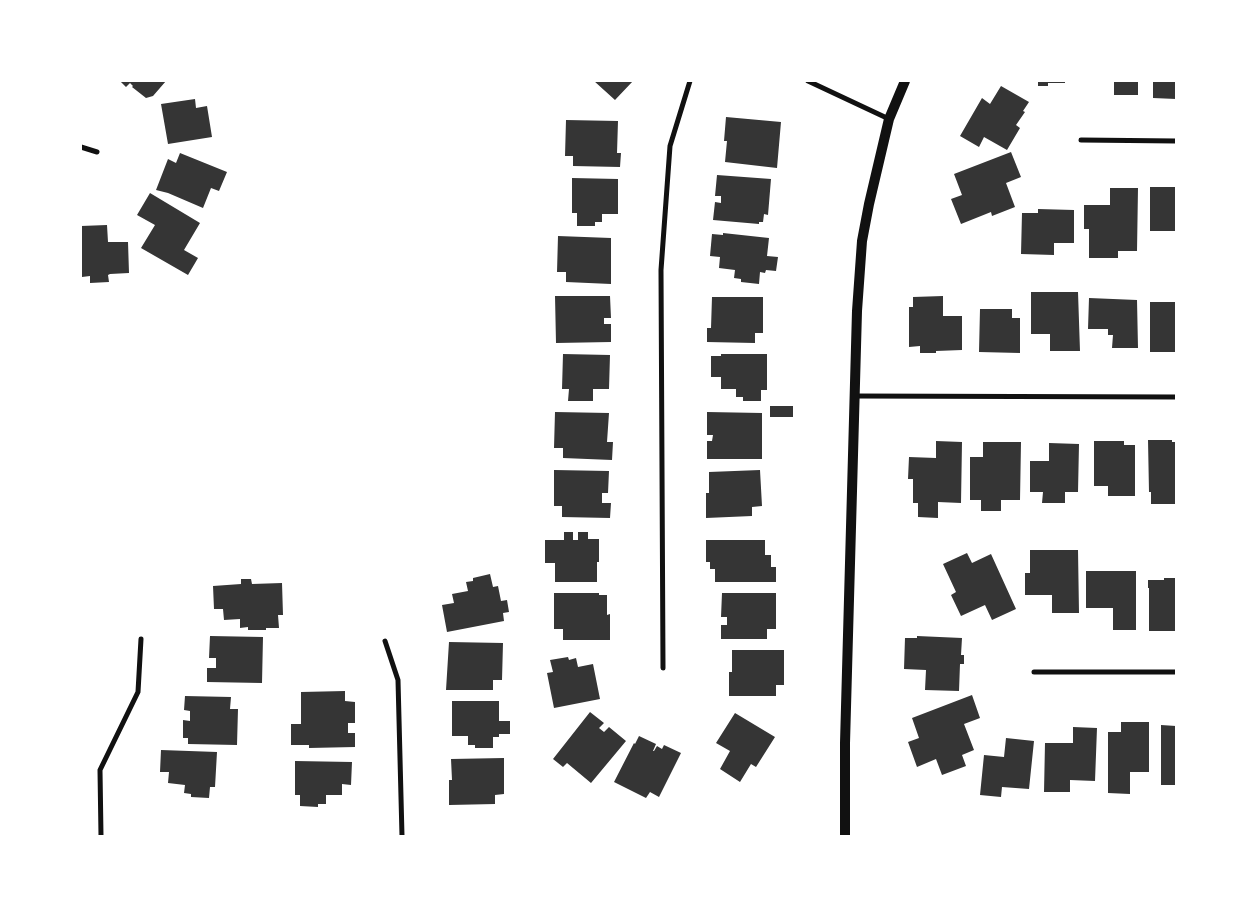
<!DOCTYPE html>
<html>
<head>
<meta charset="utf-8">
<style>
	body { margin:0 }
	#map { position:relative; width:1257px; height:917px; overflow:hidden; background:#fff; font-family:Inter,sans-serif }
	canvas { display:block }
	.frame { position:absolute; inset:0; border:82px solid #fff; pointer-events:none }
</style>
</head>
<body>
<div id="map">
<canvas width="1257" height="917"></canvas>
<div class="frame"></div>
</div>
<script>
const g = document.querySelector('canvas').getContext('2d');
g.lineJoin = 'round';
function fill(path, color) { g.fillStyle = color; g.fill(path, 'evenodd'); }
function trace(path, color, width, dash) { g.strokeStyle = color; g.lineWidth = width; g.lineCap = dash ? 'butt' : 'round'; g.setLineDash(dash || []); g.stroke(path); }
const building = new Path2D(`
	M120 81H166L153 96 146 98 132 87 133 86 130 83 126 87Z
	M594 81H633L615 100Z
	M1038 81H1065V83H1048V86H1038Z
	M1114 81H1138V95H1114Z
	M1153 81H1176V99L1153 98Z
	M1001 86 1029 102 1023 111 1025 112 1016 125 1020 128 1007 150 984 137 979 147 960 136 982 98 990 104Z
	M195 99 196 108 207 106 212 137 168 144 161 104Z
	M726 117 781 122 777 168 725 162 727 141H724Z
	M566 120 618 121 617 153H621L620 167 573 166V156H565Z
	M1011 152 1021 177 1006 183 1015 207 992 216 991 212 961 224 951 199 962 195 954 174Z
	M180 153 227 172 219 191 211 188 203 208 168 193 156 190 168 159 176 163Z
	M717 175 771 179 768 215 764 214 763 222H759V224L713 220 715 202 721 203V196H715Z
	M572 178 618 179V214H602V222H595V226H577V213H572Z
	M1150 187H1176V231H1150Z
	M1110 188H1138L1137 251H1118V258H1089V229H1084V205H1110Z
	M150 193 200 223 184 250 198 258 188 275 141 248 155 225 137 215Z
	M1038 209 1074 210V243H1054V255L1021 254 1022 213H1038Z
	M107 225 108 242H128L129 273 110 274 108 275 109 282 90 283V276L82 277 81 226Z
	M723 233 769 238 767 256 778 257 776 271 766 270 765 273 760 272 759 284 741 282V279L734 278 735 270 719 268 720 257 710 256 712 234 723 235Z
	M558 236 611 238V284L566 282V272H557Z
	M1031 292H1078L1080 351H1050V334H1031Z
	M555 296H610L611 318H604V324H611V342L556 343Z
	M943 296V316H962V350L936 351V353H920V346L909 347V307H913V297Z
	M712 297H763V333H755V343L707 342V328H711Z
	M1089 298 1137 300 1138 348H1112L1113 335H1108V329H1088Z
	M1150 302H1176V352H1150Z
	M980 309H1012V318H1020V353L979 352Z
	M563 354 610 355 609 389H593V401H568L569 389H562Z
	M721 354H767V390H761V401H743V397H736V389H721V377H711V356H721Z
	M770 406H793V417H770Z
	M555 412 609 413 607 442H613L612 460 563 458V448H554Z
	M707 412 762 413V459H707V441H712L713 435H707Z
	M1148 440H1172V442H1176V504H1151V492H1149Z
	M936 441 962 442 961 503 938 502V518L918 517V503H913V479H908L909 457 936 458Z
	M1094 441H1124V445H1135V496H1108V486H1094Z
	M983 442H1021L1020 500H1001V511H981V500H970V457H983Z
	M1049 443 1079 444 1078 492H1065V503H1042L1043 492H1030V461H1049Z
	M554 470 609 471 608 493H602V503H611L610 518 562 517V506H554Z
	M760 470 762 506 752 507V516L706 518V493H709V472Z
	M564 532H573V540H578V532H588V539H599V562H597V582H555V563H545V540H564Z
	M706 540H765V555H771V567H776V582H715V569H710V562H706Z
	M1030 550H1078L1079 613H1052V595H1025V573H1030Z
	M967 553 972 563 991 554 1016 609 992 620 985 605 961 616 951 595 956 592 943 564Z
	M1086 571H1136V630H1113V608H1086Z
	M490 574 493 587 498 586 501 601 507 600 509 612 503 613 504 621 447 632 442 605 454 603 452 594 468 591 466 582 473 581V578Z
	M1164 578H1176V631H1149V588H1148V580H1164Z
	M241 579H251L252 584 282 583 283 615H278L279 628H266V630H248V627L240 628V619L224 620 223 609H214L213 586 241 584Z
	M554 593H599V595H607V615L610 614V640H563V629H554Z
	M722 593H776V629H767V639H721V625H727V617H721Z
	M210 636 263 637 262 683 207 682V668H216V658H209Z
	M917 636 962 638 961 655H964V664H960L959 691 925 690 926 670 904 669 905 638H917Z
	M449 642 503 643 502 680H493V690H446Z
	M732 650H784V685H776V696H729V672H732Z
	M568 657 569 660 576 658 578 667 593 664 600 699 554 708 547 673 553 672 550 660Z
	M345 691V701L355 702V723H348V733H355V747L309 748V745H291V724H301V692Z
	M972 695 980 718 964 724 974 750 962 755 966 766 942 775 936 759 917 767 908 742 919 738 912 718Z
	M185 696 231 697 230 709H238L237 745 188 744V738H183V720L190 721V711L184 710Z
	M452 701H499V721H510V734H499V737H493V748H475V745H468V736H452Z
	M590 712 604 723 599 728 604 732 609 727 626 741 591 783 567 763 563 767 553 759Z
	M735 713 775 737 756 767 751 764 740 782 720 769 730 751 716 743Z
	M1121 722H1149V772H1130V794L1108 793V732H1121Z
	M1161 725 1176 726V785H1161Z
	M1073 727 1097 728 1095 781 1070 780V792H1044L1045 743H1073Z
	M639 736 656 744 653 751H654L657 746 662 749 664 745 681 753 659 797 650 792 646 798 614 782 634 743 635 744Z
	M1006 738 1034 741 1029 789 1002 787 1001 797 980 795 984 755 1004 757Z
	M161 750 217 752 215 787H210L209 798 191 797V794L184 793 185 785 168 783 169 772H160Z
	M504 758V794L495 795V804L449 805V780H452L451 759Z
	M295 761 352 762 351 785 342 784V795H326V804H318V807L300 806V795H295Z`);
const minor = new Path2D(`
	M808 81 889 119
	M1081 140 1176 141
	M81 147 97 152
	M855 396 1176 397
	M385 641 398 680 402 836
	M663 668 661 270 670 146 690 81
	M1034 672H1176
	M101 836 100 770 138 692 141 639`);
const secondary = new Path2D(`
	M845 836V743L857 311 862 241 869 204 889 119 905 81`);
fill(building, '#353535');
trace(minor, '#111', 5);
trace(secondary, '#111', 10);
</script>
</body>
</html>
